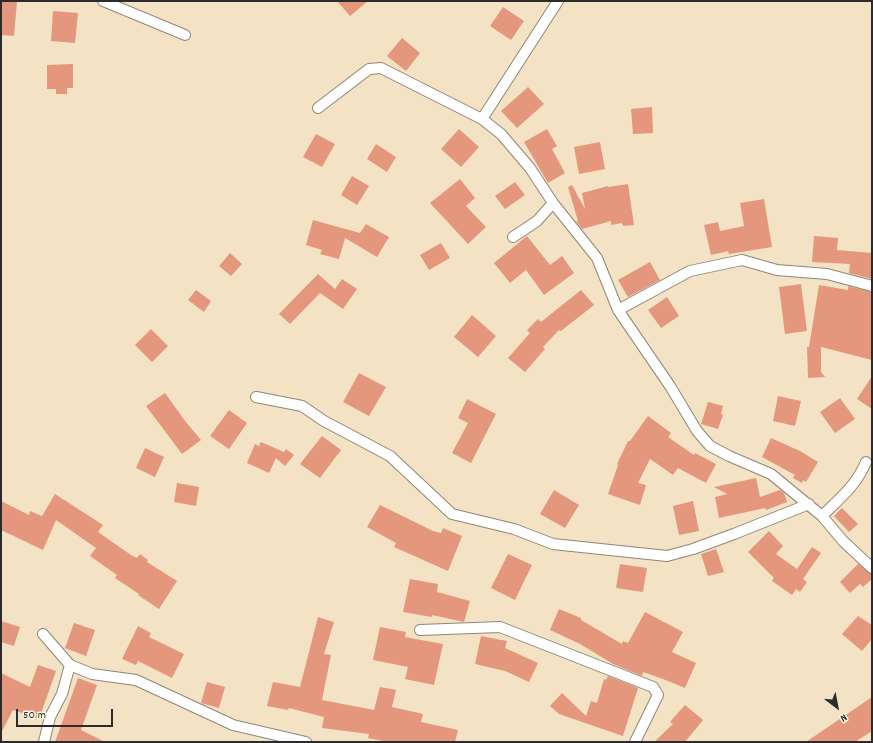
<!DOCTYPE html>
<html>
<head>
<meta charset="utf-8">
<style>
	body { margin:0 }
	#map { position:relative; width:873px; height:743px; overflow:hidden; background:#f4e2c5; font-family:Dekko,sans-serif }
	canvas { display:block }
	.frame { position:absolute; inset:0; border:2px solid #2b2b2b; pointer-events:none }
	.north { position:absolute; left:817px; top:687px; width:40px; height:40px; -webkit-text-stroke:3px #fcf5e5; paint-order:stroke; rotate:148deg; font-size:11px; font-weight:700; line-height:16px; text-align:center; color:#2b2b2b }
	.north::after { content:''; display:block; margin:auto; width:14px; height:18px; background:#2b2b2b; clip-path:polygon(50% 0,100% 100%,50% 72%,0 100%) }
	.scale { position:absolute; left:16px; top:709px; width:97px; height:18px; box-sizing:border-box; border:2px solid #2b2b2b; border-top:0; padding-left:5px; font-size:12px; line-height:14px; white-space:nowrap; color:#2b2b2b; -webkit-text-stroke:3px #fcf5e5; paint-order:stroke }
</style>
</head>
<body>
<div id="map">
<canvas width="873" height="743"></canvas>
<div class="frame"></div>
<div class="north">N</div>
<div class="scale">50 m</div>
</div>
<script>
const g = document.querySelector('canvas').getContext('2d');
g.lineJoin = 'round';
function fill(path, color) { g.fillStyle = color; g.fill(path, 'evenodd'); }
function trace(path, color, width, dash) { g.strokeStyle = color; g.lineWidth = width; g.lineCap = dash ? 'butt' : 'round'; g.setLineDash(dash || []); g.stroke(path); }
const building = new Path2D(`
	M1 1H17L14 36 1 35Z
	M337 1H368L350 16Z
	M503 7 524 21 511 40 490 26Z
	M53 11 78 13 75 43 51 41Z
	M402 38 420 53 406 71 387 56Z
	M73 64V88H67V94H56V89H47V65Z
	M528 87 544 104 517 128 501 111Z
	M652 107 653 133 633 134 631 109Z
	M459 129 479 147 461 167 441 149Z
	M547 129 557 146 552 149 565 173 548 183 524 142Z
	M316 134 335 144 322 167 303 157Z
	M600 142 605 169 579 174 574 147Z
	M376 144 396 157 387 172 367 159Z
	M352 176 369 186 357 205 341 195Z
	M460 179 475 198 466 206 486 227 468 244 430 203Z
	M515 182 525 195 505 209 495 196Z
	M628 184 634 225 623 226 622 223 611 225V221L582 229 576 221H578L568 187 572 185 585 209 582 193 608 186V187Z
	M764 199 772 247 729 254 728 251 711 255 704 225 718 222 720 231 744 226 740 203Z
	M313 220 360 233 366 224 389 237 377 257 345 238 339 259 320 254 322 250 306 245Z
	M527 236 550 265 562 256 574 273 544 295 526 270 510 283 494 263Z
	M814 236 838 238 837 250 872 253V279L849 273 850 264 812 262Z
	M441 243 450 258 429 270 420 255Z
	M230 253 242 264 231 276 219 266Z
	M650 262 660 280 628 297 618 280Z
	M318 274 335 289 342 279 357 289 343 309 320 293 290 324 279 314Z
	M801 284 807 331 785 334 779 287Z
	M819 285 848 290V286L872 292V360L821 347V372L825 377 808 378 807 347H809Z
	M196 290 211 301 204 312 188 300Z
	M581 290 594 305 561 331 559 330 543 347 545 349 525 372 508 358 530 333 527 330 538 319 541 322Z
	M667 297 679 316 661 328 648 310Z
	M472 315 496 336 478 357 454 337Z
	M151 329 168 346 152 362 135 345Z
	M359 373 386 387 369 416 343 402Z
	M872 376V409L857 399Z
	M165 393 185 421 201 440 182 454 146 406Z
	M778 396 801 401 795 426 773 421Z
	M840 398 855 419 835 433 820 412Z
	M467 399 496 414 471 463 452 453 468 423 458 418Z
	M708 402 723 406 721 414 723 415 718 429 701 424Z
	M229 410 247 423 229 449 210 436Z
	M648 416 671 433 668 437 694 455 695 453 716 464 706 483 678 468 673 475 650 459 638 483 646 485 640 505 608 494 618 465 617 464 628 441H630Z
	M322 436 341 450 320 478 300 464Z
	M771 438 800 451 818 462 806 482 803 480 802 483 793 478 795 475 762 457Z
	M261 442 284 452 286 449 294 455 285 466 276 458 269 473 247 463 255 444 261 447 259 445Z
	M145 448 164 457 155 477 136 468Z
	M756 478 760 497 780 490 784 493 787 502 766 510 765 508 719 518 715 497 727 494 714 487Z
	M177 483 199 487 196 506 174 502Z
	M554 490 579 505 565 528 540 514Z
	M55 494 103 525 98 532 131 555 137 558 140 554 148 560 147 562 177 581 159 609 138 595 139 594 115 578 117 575 90 556 96 548 56 520 43 550 1 530V501L29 515 30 511 42 516Z
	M693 501 699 531 679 535 673 506Z
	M380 505 433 531 441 533 443 528 462 536 448 571 394 547 396 543 367 527Z
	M842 508 858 524 849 532 834 516Z
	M769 531 783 546 776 554 797 569 812 547 821 553 803 579 807 582 800 592 796 589 792 595 772 581 774 578 748 552Z
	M716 549 724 572 708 576 701 554Z
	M508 554 532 565 515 600 491 588Z
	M620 564 647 568 643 592 616 588Z
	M858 564 872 574V579L863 587 860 584 850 593 840 582Z
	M410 579 438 584 437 592 470 601 464 622 432 615V617L403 612Z
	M559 609 581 618V620L622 644 623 641 628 643 645 612 683 632 672 652 696 663 685 688 663 679 643 672 642 676 613 664 580 644 550 630Z
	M858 616 872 625V639L862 651 842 634Z
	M318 617 334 622 324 654 331 655 322 700 374 710 380 687 396 690 392 707 423 714 421 722 458 730 455 742H388L368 738 369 734 322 728 324 717 289 708 288 710 267 706 273 682 300 687Z
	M1 621 20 627 14 646 1 642Z
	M74 623 95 630 86 656 65 648Z
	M138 626 151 633 149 637 184 654 172 678 138 661 136 665 122 659Z
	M380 627 406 632 405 637 443 644 434 685 405 679 408 667 373 660Z
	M481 636 507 641 505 648 538 663 529 682 505 671 475 664Z
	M38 665 56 671 39 719 13 710 1 733V673L30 687Z
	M608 676 638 688 623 736 559 714 550 706 562 693 586 716 591 701 597 703 604 679 606 680Z
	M78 678 97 685 81 730 105 742H55Z
	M207 682 225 687 219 708 201 703Z
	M872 697V731L855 742H806Z
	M685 705 703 720 685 742H654L673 724 670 722Z`);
const minor = new Path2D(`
	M103 1 185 35
	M318 108 369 69 381 68 482 119 501 134 530 168 553 203 597 258 618 310 670 386 697 431 710 446 729 456 771 474 822 516 843 541 872 568
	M482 119 558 1
	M513 237 537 221 553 203
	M618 310 690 271 742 260 777 270 827 274 872 286
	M256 397 302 406 324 421 390 456 452 514 514 529 553 544 667 556 693 549 734 534 809 504
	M822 516C840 498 856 486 866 462
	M420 630 500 627 653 687 658 695 635 742
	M43 634 70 665 92 674 136 680 233 725 306 742
	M44 742 50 717 62 694 70 665`);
fill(building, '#e4977c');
trace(minor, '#908678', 12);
trace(minor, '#fff', 10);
</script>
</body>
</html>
